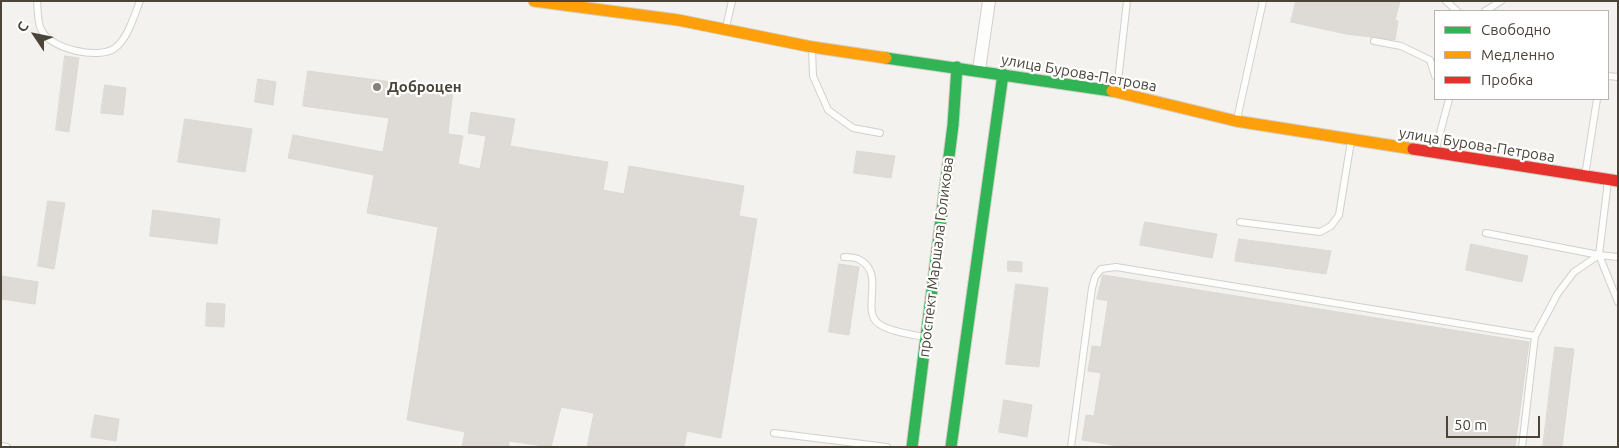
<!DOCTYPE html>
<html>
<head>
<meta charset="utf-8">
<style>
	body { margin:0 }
	#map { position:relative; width:1619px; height:448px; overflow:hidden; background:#f4f2ee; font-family:Ubuntu,sans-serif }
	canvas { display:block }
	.frame { position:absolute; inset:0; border:2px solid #4b4439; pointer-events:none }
	.legend { position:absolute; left:1434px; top:10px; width:175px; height:90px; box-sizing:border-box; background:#fff; border:1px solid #b7b4b0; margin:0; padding:6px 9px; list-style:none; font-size:15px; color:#4b4439 }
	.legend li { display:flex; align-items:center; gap:10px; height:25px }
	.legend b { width:25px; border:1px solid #b7b4b0 }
	.north { position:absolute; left:10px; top:10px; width:50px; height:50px; -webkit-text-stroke:4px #fff; paint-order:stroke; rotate:304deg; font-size:14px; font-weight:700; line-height:20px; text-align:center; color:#4b4439 }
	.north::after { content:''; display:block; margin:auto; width:18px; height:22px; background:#4b4439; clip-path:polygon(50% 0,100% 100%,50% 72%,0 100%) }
	.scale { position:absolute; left:1446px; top:416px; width:94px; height:22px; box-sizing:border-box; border:2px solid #4b4439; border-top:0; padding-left:6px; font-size:15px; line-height:18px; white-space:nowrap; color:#4b4439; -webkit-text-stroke:4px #fff; paint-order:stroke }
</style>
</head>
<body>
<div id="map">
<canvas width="1619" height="448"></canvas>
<div class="frame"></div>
<ul class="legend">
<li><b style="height:6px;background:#30b455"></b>Свободно</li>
<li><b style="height:6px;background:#ff9f0a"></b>Медленно</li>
<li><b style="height:6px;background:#e5322d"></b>Пробка</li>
</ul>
<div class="north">С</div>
<div class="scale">50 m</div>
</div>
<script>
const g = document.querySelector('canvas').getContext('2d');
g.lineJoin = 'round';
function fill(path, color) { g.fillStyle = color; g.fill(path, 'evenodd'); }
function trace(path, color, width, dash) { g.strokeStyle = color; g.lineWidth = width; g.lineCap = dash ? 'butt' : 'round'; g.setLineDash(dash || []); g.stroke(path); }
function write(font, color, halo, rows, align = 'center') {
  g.font = font + ' Ubuntu,sans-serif'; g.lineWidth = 4.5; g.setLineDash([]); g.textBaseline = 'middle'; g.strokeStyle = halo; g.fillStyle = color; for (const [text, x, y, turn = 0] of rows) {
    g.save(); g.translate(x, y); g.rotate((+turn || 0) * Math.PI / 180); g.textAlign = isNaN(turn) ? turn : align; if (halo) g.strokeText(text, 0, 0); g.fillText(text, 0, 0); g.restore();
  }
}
const building = new Path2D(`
	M1296 1H1400L1395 20 1398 21 1395 40 1346 34 1291 22Z
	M65 56 79 58 69 132 56 130Z
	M308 71 453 90 448 134 463 136 458 164 480 169 486 136 468 133 471 112 515 119 510 146 608 162 603 190 624 194 629 166 744 186 739 216 757 219 721 438 687 431 684 447H587L594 413 561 407 551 447 509 441V447H462L465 432 407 420 438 227 367 213 374 175 288 158 293 135 383 152 389 118 303 106Z
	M258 79 276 82 273 105 255 102Z
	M105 85 126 88 123 115 101 113Z
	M185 119 252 129 245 172 178 162Z
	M857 151 895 156 891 178 854 173Z
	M48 201 65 203 54 269 38 266Z
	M153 210 220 219 217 244 150 236Z
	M1145 222 1217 234 1212 258 1140 245Z
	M1239 239 1331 251 1326 274 1235 261Z
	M1471 244 1528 256 1522 282 1466 270Z
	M1008 261 1022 262V272L1008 271Z
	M839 264 859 267 849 335 829 332Z
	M1103 275 1529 342 1515 447H1125L1082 440 1086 415 1094 416 1101 373 1088 371 1092 346 1101 347 1108 301 1097 299Z
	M1 276 38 282 35 304 1 299Z
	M1016 284 1048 288 1039 367 1006 364Z
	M207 303 225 304 224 327 206 326Z
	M1555 347 1574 349 1562 447H1543Z
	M1004 400 1032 405 1027 437 999 432Z
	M95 415 119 419 116 441 91 437Z`);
const lane = new Path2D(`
	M37 1C38 10 37 24 42 31 51 49 99 60 115 48 128 38 134 16 140 1
	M1446 1 1457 11
	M1485 11 1501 1
	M726 27 732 1
	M1374 41 1401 46 1430 60 1435 76
	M812 48 813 76 828 110 853 128 880 133
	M1608 76 1618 77
	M1117 90 1127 1
	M1237 119 1263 1
	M1435 152 1449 99
	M1585 176 1597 99
	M1608 181 1599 255 1618 257
	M1240 222 1320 232 1331 226 1339 215 1351 141
	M1486 233 1599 255
	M1599 255 1618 302
	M844 257C849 257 856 257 860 260 886 274 860 311 879 324 891 332 910 334 924 337
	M774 433 887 447
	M1 446 7 447
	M1071 447 1092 288 1095 277 1101 269 1116 267 1535 336
	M1522 447 1535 336 1558 293 1574 272 1599 255`);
const street = new Path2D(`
	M979 70 989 1`);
const fast = new Path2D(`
	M886 58 1112 91
	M912 447 953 125 957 67
	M951 447 1003 74`);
const slow = new Path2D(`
	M534 1 678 20 812 47 886 58
	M1112 91 1236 121 1413 149`);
const jam = new Path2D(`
	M1413 149 1618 181`);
const markers = [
	[377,87,5,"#868178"]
];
const streetNames = [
	["улица Бурова-Петрова",1079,73,10],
	["улица Бурова-Петрова",1477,145,9],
	["проспект Маршала Голикова",936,257,-83]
];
const poiNames = [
	["Доброцен",387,87]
];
fill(building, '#dedbd6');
trace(building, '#dcd9d4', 1);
trace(lane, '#d2d0cb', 8);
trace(street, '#d2d0cb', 14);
trace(fast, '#d3cfc5', 13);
trace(slow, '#d3cfc5', 13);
trace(jam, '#d3cfc5', 13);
trace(lane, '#fdfdfc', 6);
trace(street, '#fdfdfc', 12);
trace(fast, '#30b455', 11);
trace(slow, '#ff9f0a', 11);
trace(jam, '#e5322d', 11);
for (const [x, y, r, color] of markers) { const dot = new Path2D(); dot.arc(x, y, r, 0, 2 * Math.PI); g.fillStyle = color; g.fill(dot); trace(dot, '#fff', 2); }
write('15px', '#4b4439', '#fff', streetNames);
write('bold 15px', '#4b4439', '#fff', poiNames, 'left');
</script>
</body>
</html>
